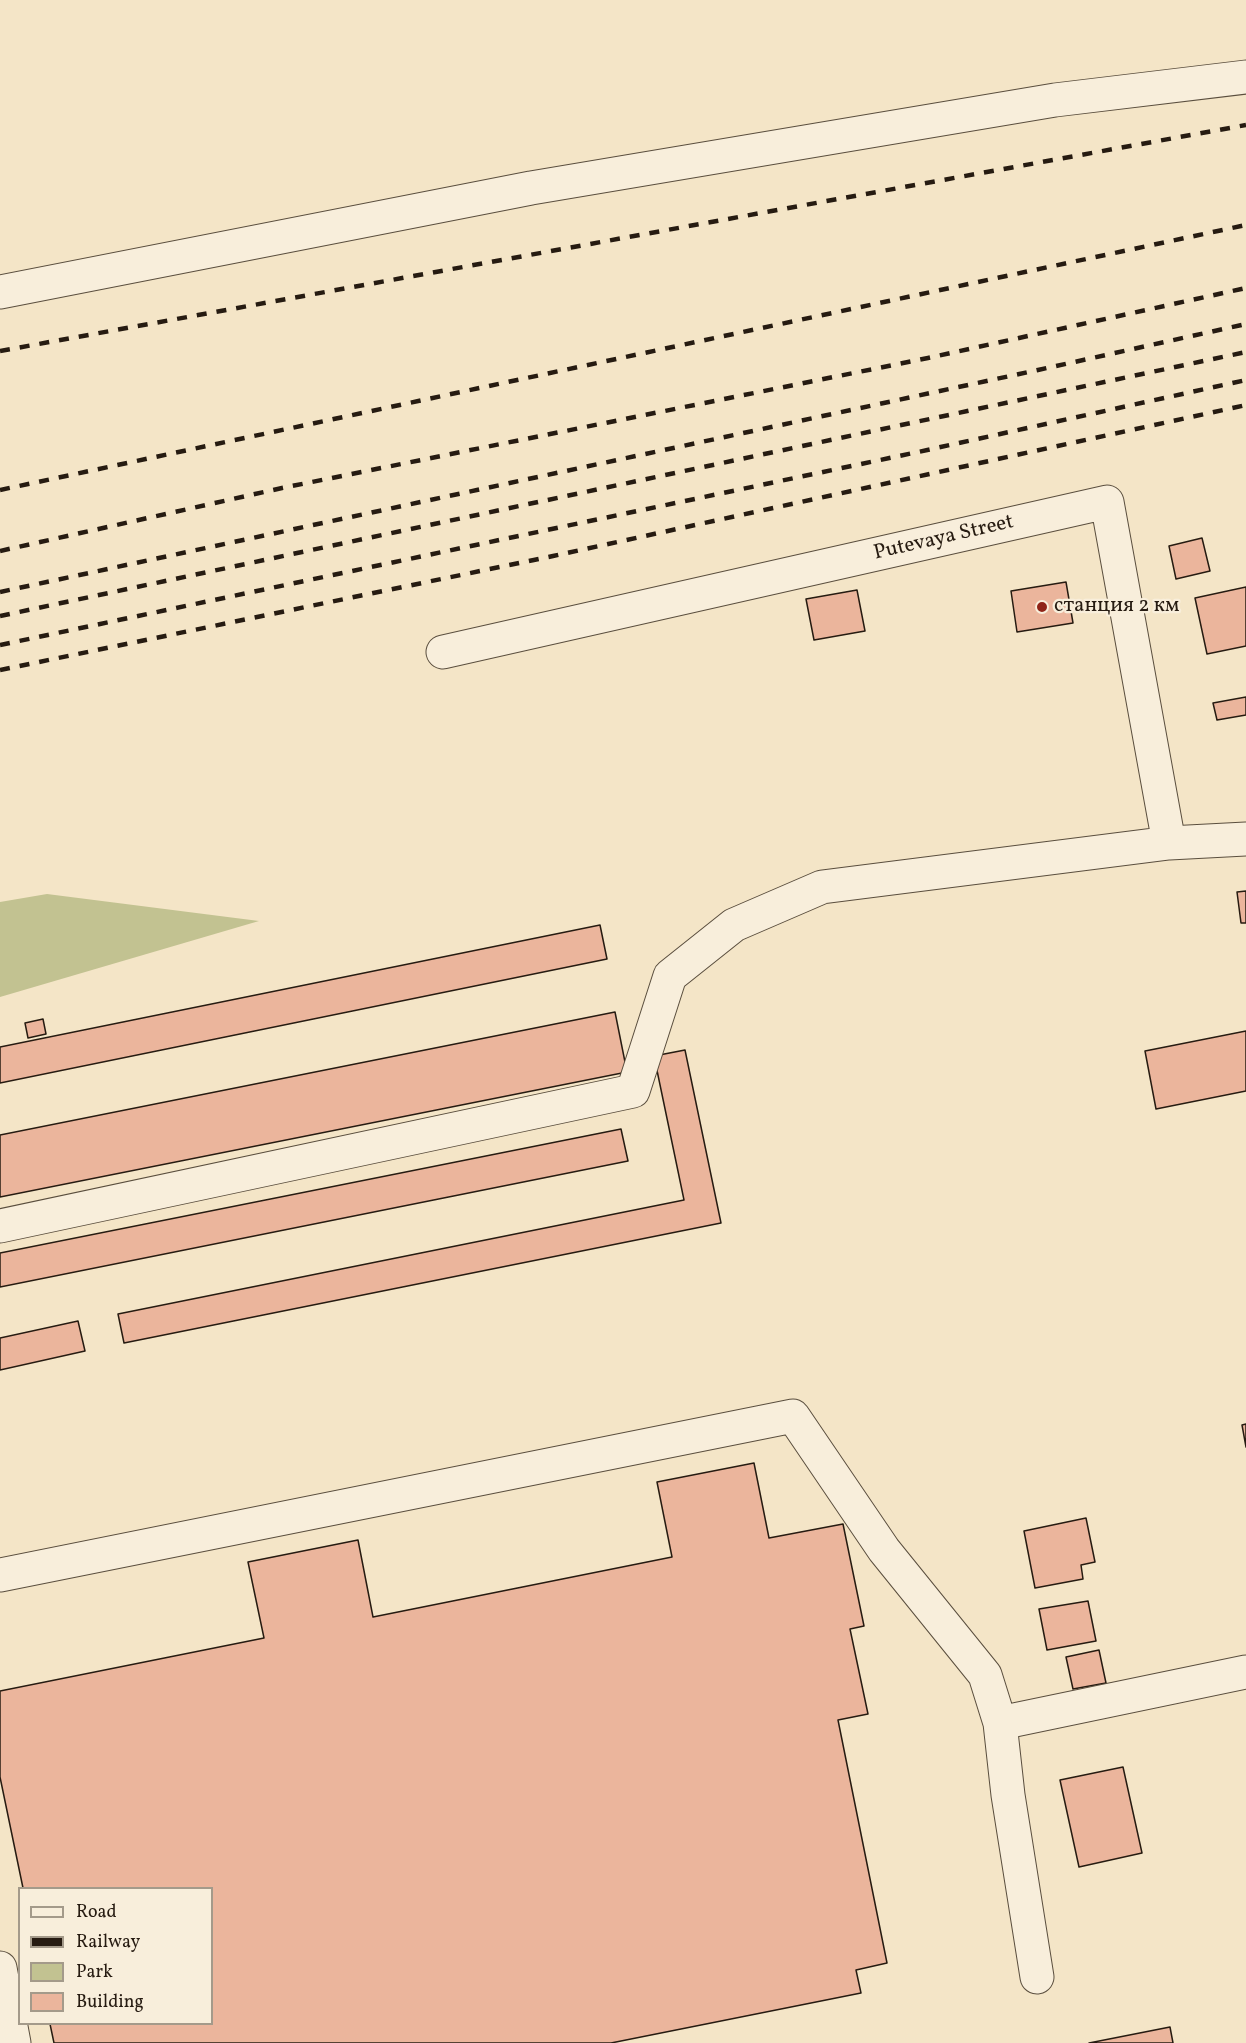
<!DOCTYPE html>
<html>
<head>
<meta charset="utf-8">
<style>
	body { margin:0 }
	#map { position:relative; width:1246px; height:2043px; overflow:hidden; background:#f4e5c7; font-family:Vollkorn,serif }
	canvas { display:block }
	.legend { position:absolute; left:18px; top:1887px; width:195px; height:138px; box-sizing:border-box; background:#f8eedb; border:2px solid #a49a8a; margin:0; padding:8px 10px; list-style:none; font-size:18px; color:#261b11 }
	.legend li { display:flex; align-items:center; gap:12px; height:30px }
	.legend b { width:30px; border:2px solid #a49a8a }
</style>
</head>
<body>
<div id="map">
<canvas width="1246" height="2043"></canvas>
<ul class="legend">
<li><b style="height:8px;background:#f8eedb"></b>Road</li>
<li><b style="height:8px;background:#261b11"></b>Railway</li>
<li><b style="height:16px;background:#c2c291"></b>Park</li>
<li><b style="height:16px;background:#ebb59c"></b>Building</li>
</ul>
</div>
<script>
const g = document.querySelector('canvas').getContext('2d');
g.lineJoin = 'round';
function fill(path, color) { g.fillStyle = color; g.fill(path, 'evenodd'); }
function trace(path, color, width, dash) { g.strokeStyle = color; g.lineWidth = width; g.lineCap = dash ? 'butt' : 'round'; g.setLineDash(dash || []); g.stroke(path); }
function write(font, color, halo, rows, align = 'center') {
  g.font = font + ' Vollkorn,serif'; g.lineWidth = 4.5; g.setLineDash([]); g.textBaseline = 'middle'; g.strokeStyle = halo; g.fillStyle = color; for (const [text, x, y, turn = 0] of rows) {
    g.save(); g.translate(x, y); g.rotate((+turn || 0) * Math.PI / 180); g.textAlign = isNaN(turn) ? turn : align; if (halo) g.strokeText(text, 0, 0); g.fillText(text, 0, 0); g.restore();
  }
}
const green = new Path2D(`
	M47 894 259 921 0 997V902Z`);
const building = new Path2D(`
	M1202 538 1210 571 1176 579 1169 546Z
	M1066 582 1073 623 1017 632 1011 591Z
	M1246 587V646L1207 654 1195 598Z
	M857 590 865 631 814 640 806 599Z
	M1246 697V715L1217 720 1213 703Z
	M1246 891V923H1241L1237 892Z
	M600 925 607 959 0 1083V1047Z
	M615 1012 627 1072 0 1197V1135Z
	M43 1019 46 1034 28 1038 25 1023Z
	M1246 1031V1091L1156 1109 1145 1051Z
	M685 1050 721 1223 124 1343 118 1314 684 1200 654 1056Z
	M621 1129 628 1161 0 1287V1253Z
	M78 1321 85 1351 0 1370V1338Z
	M1246 1424V1447L1242 1425Z
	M754 1463 769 1538 843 1524 864 1626 850 1629 868 1714 838 1720 887 1963 856 1970 861 1993 611 2043H54L50 2024H212V1888H23L0 1777V1691L264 1638 248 1562 358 1540 373 1617 672 1557 657 1482Z
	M1086 1518 1095 1562 1081 1565 1083 1579 1035 1588 1024 1531Z
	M1088 1601 1096 1641 1047 1650 1039 1609Z
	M1099 1650 1106 1683 1073 1689 1066 1657Z
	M1123 1767 1142 1853 1079 1867 1060 1780Z
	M1170 2027 1173 2043H1089Z`);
const minor = new Path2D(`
	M0 292 531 188 1055 100 1246 77
	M443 652 1107 502 1169 843
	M0 1226 633 1091 670 976 734 925 822 887 1169 843 1246 839
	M0 1575 793 1416 884 1550 985 1675 1000 1723 1246 1672
	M1000 1723 1008 1795 1037 1977
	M0 1968 14 2043`);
const rail = new Path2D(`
	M0 351 1246 125
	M0 490 1246 225
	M0 551 282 488 928 358 1246 288
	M0 592 1038 370 1246 324
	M0 616 1246 352
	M0 645 918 452 1246 380
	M0 670 553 556 1246 405`);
const markers = [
	[1042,607,6,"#8f2418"]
];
const streetNames = [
	["Putevaya Street",944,539,-13]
];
const poiNames = [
	["станция 2 км",1054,607]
];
fill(green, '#c2c291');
fill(building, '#ebb59c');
trace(building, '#261b11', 1.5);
trace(minor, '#5a4e3e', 35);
trace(minor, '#f8eedb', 33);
trace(rail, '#261b11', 4.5, [10, 10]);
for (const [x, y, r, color] of markers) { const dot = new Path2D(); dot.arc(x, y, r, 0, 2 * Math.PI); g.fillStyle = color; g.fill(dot); trace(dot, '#f8eedb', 2); }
write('21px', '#261b11', '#f8eedb', streetNames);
write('21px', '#261b11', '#f8eedb', poiNames, 'left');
</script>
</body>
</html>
